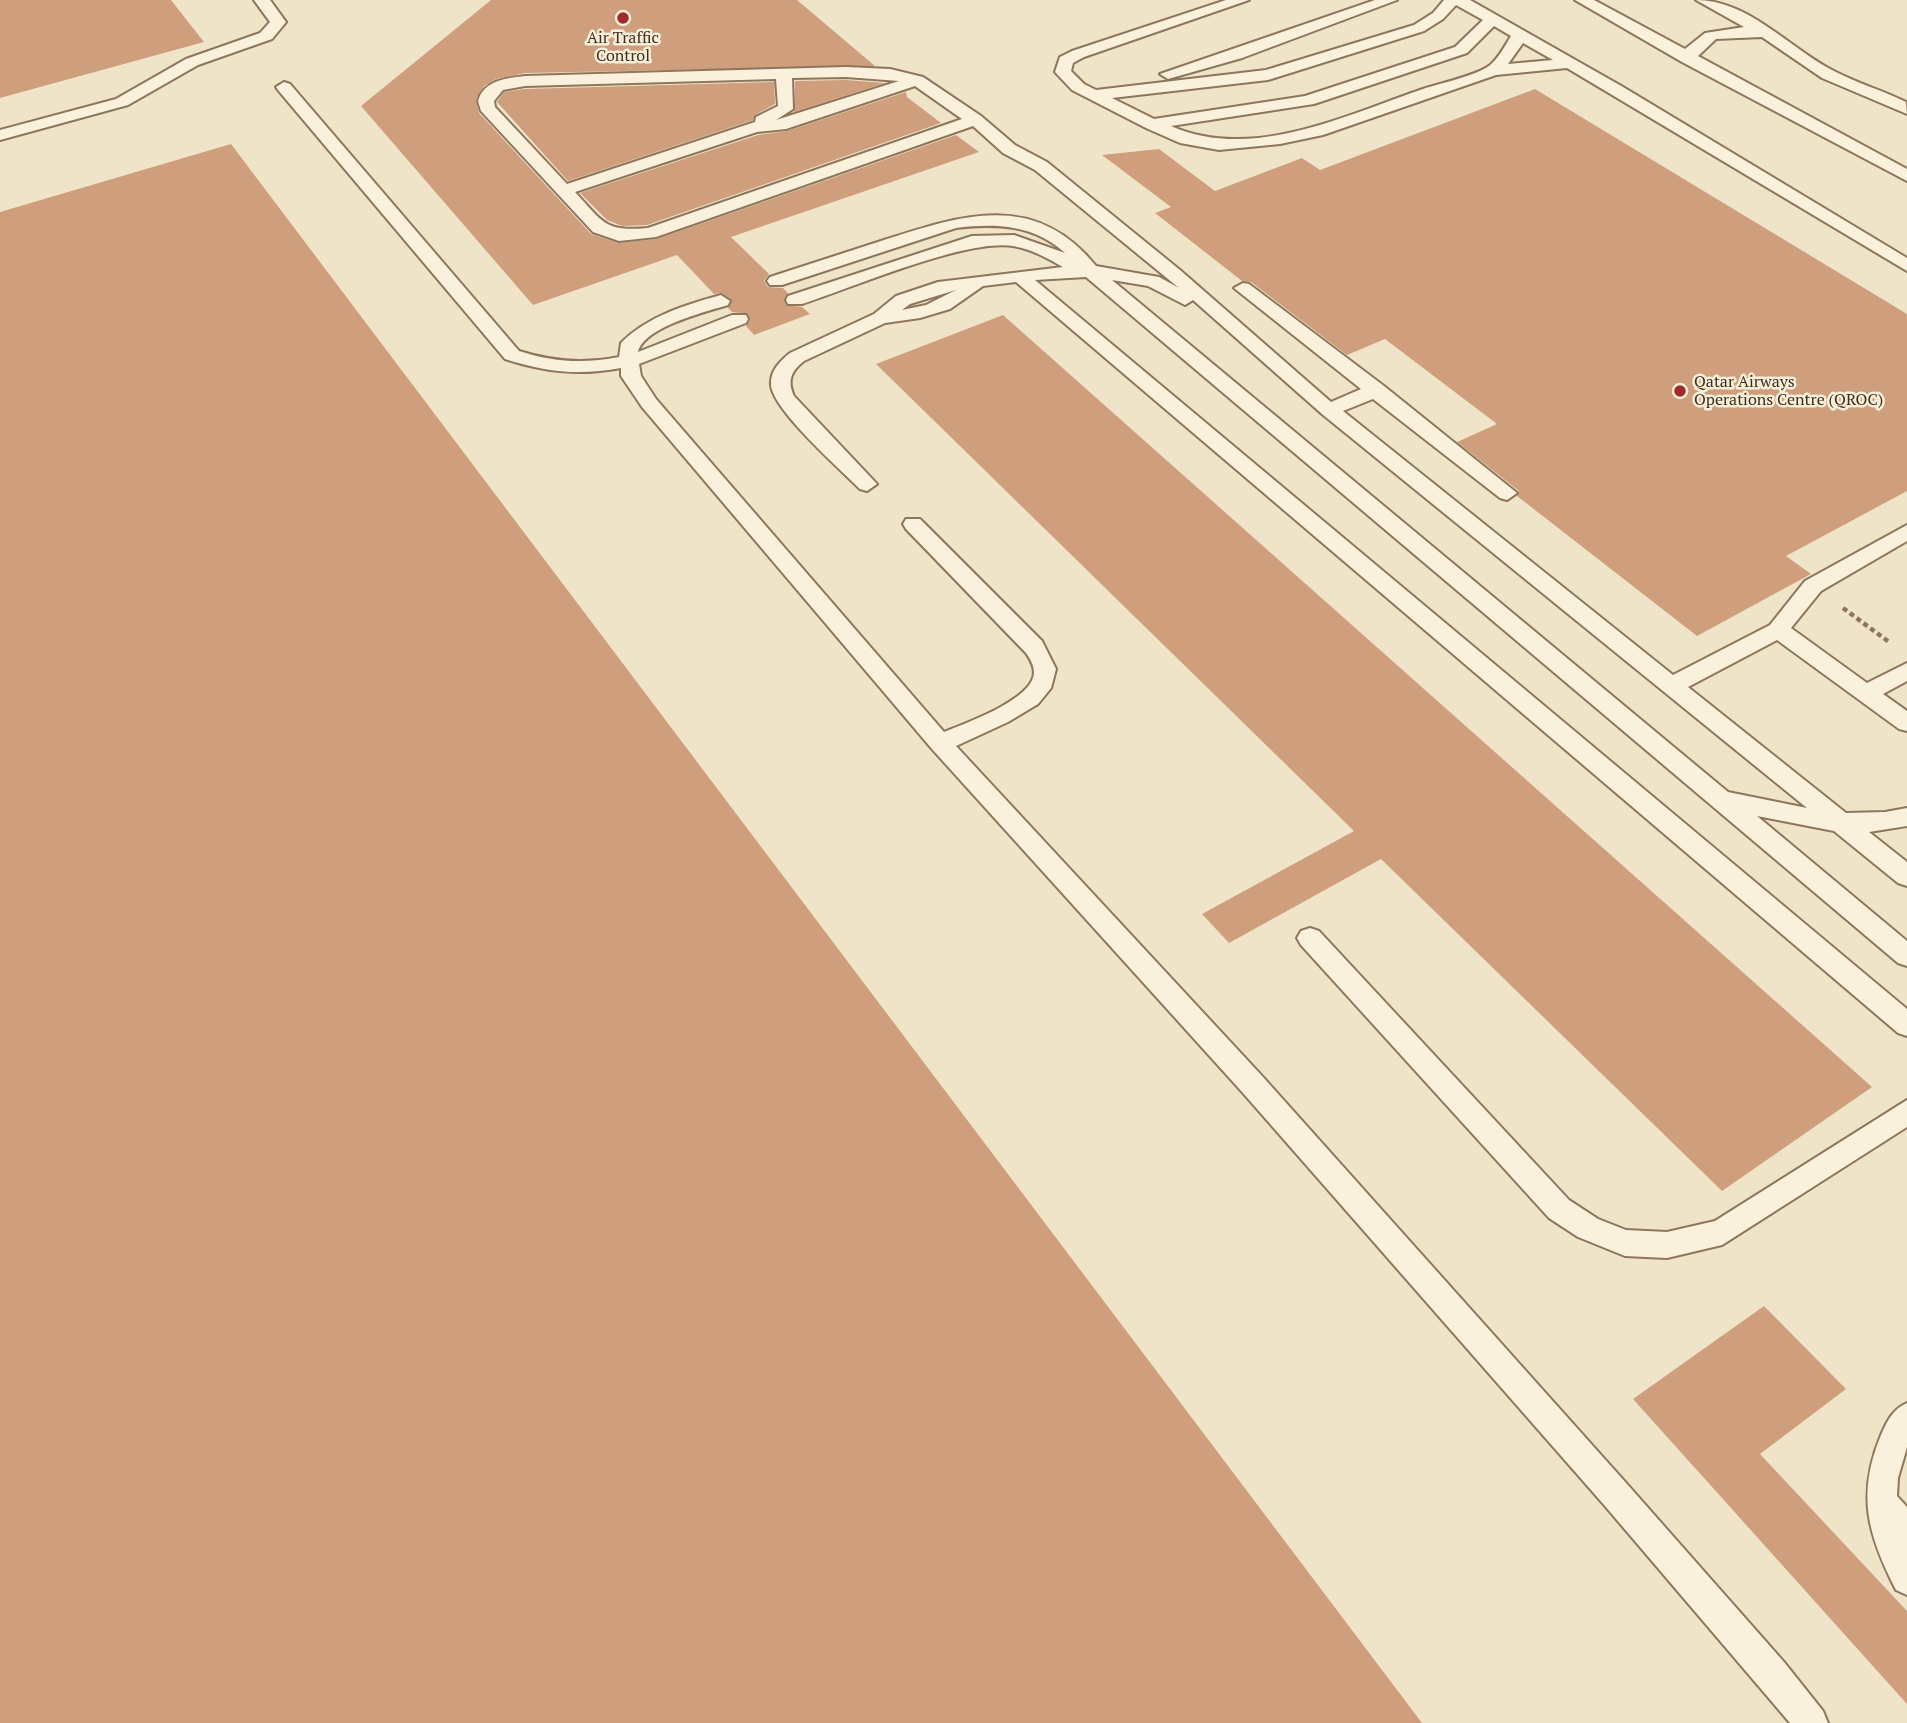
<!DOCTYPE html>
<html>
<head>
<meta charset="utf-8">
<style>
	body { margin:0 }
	canvas { display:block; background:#f0e4c8 }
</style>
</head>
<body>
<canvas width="1907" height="1723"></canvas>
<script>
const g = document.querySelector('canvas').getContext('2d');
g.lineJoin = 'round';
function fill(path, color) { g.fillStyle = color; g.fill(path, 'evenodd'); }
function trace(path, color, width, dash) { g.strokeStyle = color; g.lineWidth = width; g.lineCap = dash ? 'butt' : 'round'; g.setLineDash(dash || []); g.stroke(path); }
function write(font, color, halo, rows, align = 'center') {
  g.font = font + ' "PT Serif",serif'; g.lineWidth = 5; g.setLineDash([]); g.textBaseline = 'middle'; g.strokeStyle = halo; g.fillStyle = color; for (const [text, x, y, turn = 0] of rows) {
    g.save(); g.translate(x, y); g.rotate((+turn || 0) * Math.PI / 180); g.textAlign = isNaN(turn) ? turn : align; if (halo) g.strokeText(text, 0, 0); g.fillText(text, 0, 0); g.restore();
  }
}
const building = new Path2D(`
	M0 0H171L204 42 0 98Z
	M491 0H797L875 66 525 73 496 79 484 86 476 100 479 113 591 234 618 243 657 239 956 135 979 152 731 237 769 274 764 281 768 287 783 288 788 293 784 299 786 305 802 307 810 314 754 335 746 326 750 320 748 314 732 312 728 308 731 299 722 293 714 294 677 255 533 305 361 106Z
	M846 80 885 83 794 112 795 81Z
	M774 82 775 104 755 115 753 120 568 181 497 102 504 92 525 89Z
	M1535 89 1907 314V491L1786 556 1811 574 1697 636 1517 496 1519 491 1457 442 1497 424 1385 339 1347 355 1251 282 1242 281 1155 213 1171 207 1102 155 1159 149 1215 191 1302 158 1320 170Z
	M906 92 907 97 941 123 647 225 622 226 607 220 580 193 758 135 787 131Z
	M231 144 1422 1723H0V212Z
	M1003 315 1872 1087 1722 1191 1381 859 1229 943 1202 914 1354 831 876 364Z
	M1764 1306 1846 1389 1760 1454 1907 1611V1704L1633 1399Z`);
const path = new Path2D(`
	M1843 608 1889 642`);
const lane = new Path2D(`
	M254 0H270L286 22 272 39 198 65 128 105 0 140V130L116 99 186 59 260 33 270 22Z
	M1226 0H1249L1084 57 1073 63 1071 71 1084 84 1096 90 1266 70 1414 25 1433 13 1444 0H1470L1623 87 1907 258V271L1567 68 1496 75 1323 135 1280 144 1219 150 1180 143 1146 128 1072 90 1055 72 1060 57 1072 51ZM1456 5 1483 20 1455 47 1305 96 1154 119 1112 98 1268 80 1424 31 1443 19ZM1494 26 1511 36C1505 46 1498 59 1489 66 1475 76 1441 83 1423 89 1346 115 1252 162 1171 126L1314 104 1467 53ZM1523 43 1553 60 1508 64Z
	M1375 0H1397L1242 58 1168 79 1160 74Z
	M1575 0H1594L1685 49 1705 33 1744 27 1696 0C1748 0 1788 47 1832 70 1856 83 1882 90 1906 102L1907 114 1822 78 1762 37 1716 39 1698 56 1907 169V181L1682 62Z
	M846 67 890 69 923 77 981 116 1015 145 1047 162 1180 270 1331 402 1361 389 1234 288 1243 283 1249 284 1384 386 1517 493 1507 500 1500 498 1373 399 1343 411 1673 675 1770 625 1805 581 1907 525V541L1821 591 1791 628 1867 683 1907 663V681L1883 694 1907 711V731L1899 729 1777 640 1688 687 1846 813 1885 812 1907 808V826L1869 832 1907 862V886L1898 883 1834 831 1757 816 1907 941V966L1898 963 1086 277 1035 280 1907 1009V1036L1898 1033 1016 282 983 286 950 309 920 318 885 323 804 361C791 371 787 381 794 396L877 484 867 491 860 489C840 469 773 410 771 385 770 371 780 361 790 353L874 314 896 296 938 282 1063 267C1047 258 1031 249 1013 246 967 238 851 288 802 304H788L786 300 788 296 972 236 1014 235 1065 253C1034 225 997 223 956 228L782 285H770L767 281 770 277C807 265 844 253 881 241 961 215 1035 190 1096 266L1159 277 1179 288 1035 170 1003 153 973 126 656 237 619 241 593 232 481 111 478 101C484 80 507 78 525 76ZM846 77 899 81 776 120 793 109 792 78ZM776 79 778 106 756 117 755 122 567 184 495 107 494 101 503 90 525 86ZM915 86 962 119 648 228C604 232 603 222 575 192L757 132 786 129ZM1112 280 1148 286 1185 305 1193 300 1322 414 1807 808 1728 792ZM956 290 926 305 902 310 910 304Z
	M284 82 290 84 519 351C553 362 584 364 619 357L621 343C648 316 685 305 721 295L730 301 728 305C705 312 644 327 638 352L732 315H746L748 319 746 323 639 364 641 376 656 399 944 732C966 723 1025 702 1033 678 1036 669 1031 660 1026 653L906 529 903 524 906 519H920L1042 641 1056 669 1051 688 1038 704 1008 722 956 746 1263 1077 1627 1484 1784 1662 1823 1711 1828 1723H1790L1605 1506 1243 1093 932 749 642 407 621 376V368C579 376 545 372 505 359L278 90 276 87Z
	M1310 928 1319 931 1569 1200 1598 1219 1626 1230 1667 1232 1715 1221 1907 1100V1127L1722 1245 1667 1258 1625 1256 1578 1237 1549 1218 1301 945 1297 938 1301 931Z
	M1907 1403V1447L1898 1478 1897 1496 1907 1507V1595L1896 1590C1868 1535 1856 1495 1881 1435 1887 1421 1893 1409 1907 1403Z`);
const markers = [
	[623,18,7,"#9e2a2b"],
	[1680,391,7,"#9e2a2b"]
];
const farPoinames = [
	["Air Traffic",623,38],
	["Control",623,56],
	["Qatar Airways",1694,382,"left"],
	["Operations Centre (QROC)",1694,400,"left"]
];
fill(building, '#cf9f7d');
trace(lane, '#8d765c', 4);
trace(path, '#8d765c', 4.5, [5, 3.5]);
fill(lane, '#faf1dc');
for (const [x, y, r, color] of markers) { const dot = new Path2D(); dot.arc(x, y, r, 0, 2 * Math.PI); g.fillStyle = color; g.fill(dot); trace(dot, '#f7eed8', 2.5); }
write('16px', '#3d2e20', '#f7eed8', farPoinames);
</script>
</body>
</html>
